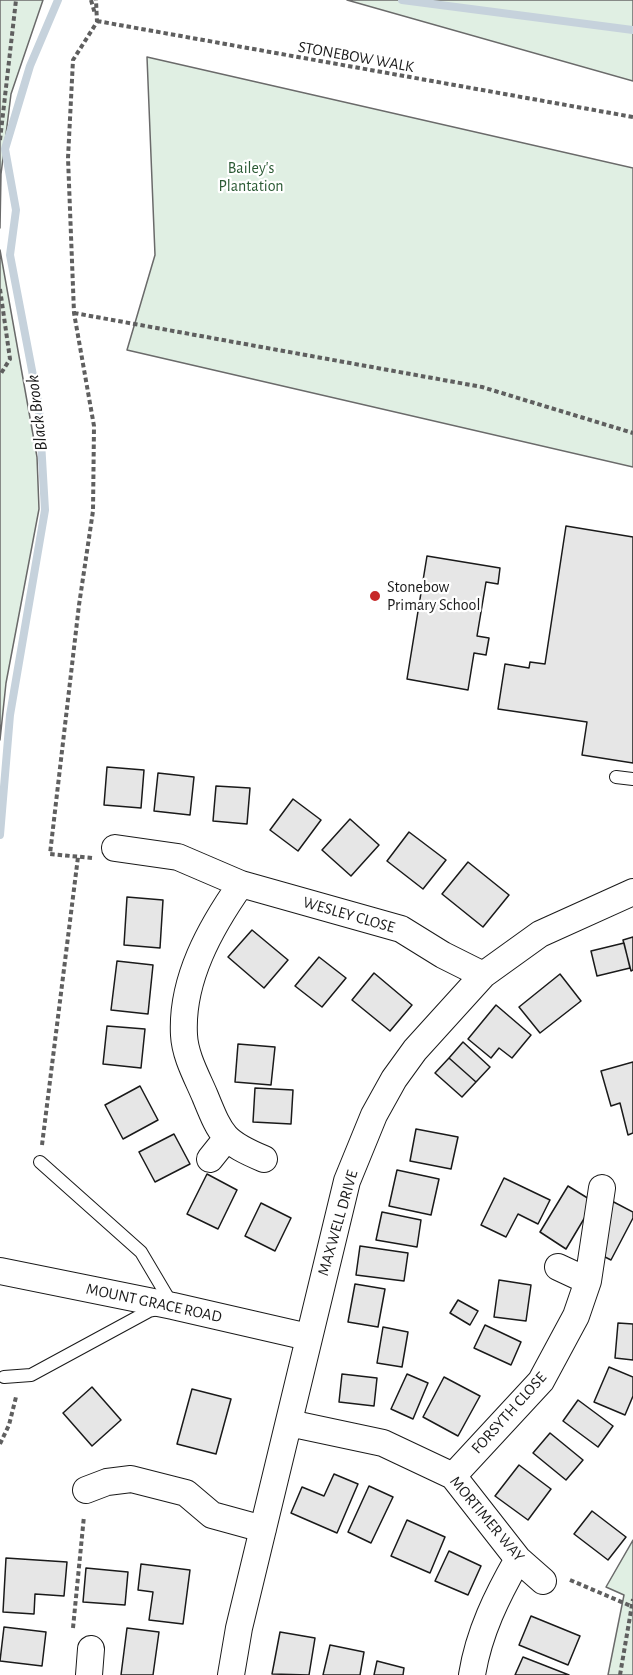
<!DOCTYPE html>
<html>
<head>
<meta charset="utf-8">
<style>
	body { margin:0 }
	canvas { display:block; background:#fff }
</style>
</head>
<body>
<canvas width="633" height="1675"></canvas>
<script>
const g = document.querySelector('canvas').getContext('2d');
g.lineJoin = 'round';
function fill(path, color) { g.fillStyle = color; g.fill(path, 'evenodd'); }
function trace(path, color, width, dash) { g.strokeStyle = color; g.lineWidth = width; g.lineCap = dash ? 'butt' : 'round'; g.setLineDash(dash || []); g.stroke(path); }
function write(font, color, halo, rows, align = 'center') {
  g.font = font + ' "Alegreya Sans",sans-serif'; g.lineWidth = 4.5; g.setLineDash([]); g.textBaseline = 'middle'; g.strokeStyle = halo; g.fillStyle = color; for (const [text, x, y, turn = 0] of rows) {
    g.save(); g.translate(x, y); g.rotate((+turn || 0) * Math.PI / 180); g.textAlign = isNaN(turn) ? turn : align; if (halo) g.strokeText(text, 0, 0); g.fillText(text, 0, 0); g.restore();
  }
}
const green = new Path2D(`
	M0 0H43L11 94 1 174 0 228Z
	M347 0H633V81Z
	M147 57 633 168V467L127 350 155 255Z
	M0 250 37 457 39 509 6 683 0 740Z
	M633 1540V1675H608L624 1595 606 1587Z`);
const stream = new Path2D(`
	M402 0 633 30
	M0 835 10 715 45 510 39 407 10 255 16 210 5 149 30 66 58 0`);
const building = new Path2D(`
	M566 526 633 537V763L582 755 587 722 498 709 505 664 529 668 530 662 545 664Z
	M427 556 500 568 498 584 486 582 477 636 489 638 486 655 474 653 468 690 407 679Z
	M107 767 144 770 141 808 104 805Z
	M158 773 194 777 190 815 154 811Z
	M216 786 250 788 247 824 213 821Z
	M293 799 321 820 298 851 270 830Z
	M350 819 379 845 351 876 322 850Z
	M409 832 446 860 423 889 387 861Z
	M468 862 509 895 483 927 442 894Z
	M127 897 163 900 160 948 124 945Z
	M252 930 288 960 264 988 228 957Z
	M633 937V970L631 971 623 940Z
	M624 943 630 968 597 976 591 951Z
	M319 957 346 978 322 1007 295 986Z
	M117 961 153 965 148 1014 111 1010Z
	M374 973 412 1005 390 1031 352 1000Z
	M560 974 581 1001 540 1033 519 1007Z
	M496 1005 531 1035 512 1058 499 1048 491 1058 468 1039Z
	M107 1026 145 1029 141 1068 103 1064Z
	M463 1042 490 1067 476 1082 449 1058Z
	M238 1044 275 1047 271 1085 235 1082Z
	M449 1058 476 1082 462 1097 435 1073Z
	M633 1062V1133L628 1135 620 1103 611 1106 601 1071Z
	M140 1086 158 1120 123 1139 105 1105Z
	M255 1088 293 1090 291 1124 253 1122Z
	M416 1129 458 1137 451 1169 410 1161Z
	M174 1134 190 1164 155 1182 139 1152Z
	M397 1170 439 1179 431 1215 389 1206Z
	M207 1174 237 1190 218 1229 187 1214Z
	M504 1178 550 1200 538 1224 518 1214 506 1237 481 1225Z
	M568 1186 594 1202 566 1249 540 1232Z
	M608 1199 633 1212V1218L611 1260 583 1246Z
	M261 1203 291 1218 275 1251 245 1236Z
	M382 1212 421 1220 417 1247 376 1240Z
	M360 1246 408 1253 404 1281 356 1275Z
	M499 1280 531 1285 526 1321 494 1317Z
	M355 1284 385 1289 378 1327 348 1322Z
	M458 1300 478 1311 470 1325 450 1313Z
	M618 1323 633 1324V1360L615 1358Z
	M485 1325 521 1342 511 1365 474 1348Z
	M383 1327 408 1332 402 1367 377 1363Z
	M609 1367 633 1377V1396L625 1415 594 1402Z
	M342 1374 377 1378 374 1406 339 1402Z
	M407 1374 428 1383 413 1419 391 1409Z
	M444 1377 480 1396 458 1436 423 1417Z
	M92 1387 121 1420 92 1446 63 1413Z
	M192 1389 231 1399 216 1454 177 1444Z
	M578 1400 613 1426 598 1447 563 1421Z
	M550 1433 583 1460 566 1480 533 1453Z
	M519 1465 551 1489 528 1520 495 1496Z
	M334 1474 358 1484 337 1533 291 1513 302 1487 324 1496Z
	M369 1486 393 1497 371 1543 348 1532Z
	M592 1511 626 1537 608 1560 574 1534Z
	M407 1520 445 1537 430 1573 391 1556Z
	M449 1551 481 1566 468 1595 435 1581Z
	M6 1558 67 1562 64 1596 35 1594 34 1614 3 1612Z
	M141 1564 190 1570 183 1624 149 1620 153 1592 138 1590Z
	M86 1568 128 1572 125 1605 83 1602Z
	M531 1616 580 1636 568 1665 519 1645Z
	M4 1627 46 1632 42 1666 0 1661Z
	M127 1628 159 1632 153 1675H121Z
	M280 1632 315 1638 309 1675 272 1674Z
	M330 1645 364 1652 360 1675H323Z
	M523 1657 569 1675H515Z
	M377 1661 404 1668 403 1675H374Z`);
const path = new Path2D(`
	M91 0 95 14
	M97 21 633 117
	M0 140 16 0
	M0 289 10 359 0 375
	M74 313 482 387 633 433
	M92 858 50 854 79 605 93 511 94 426 74 313 68 158 73 60 97 22 96 0
	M42 1145 78 857
	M0 1444 9 1425 16 1397
	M570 1580 631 1606
	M73 1628 84 1516
	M620 1675 633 1599`);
const service = new Path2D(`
	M616 777 633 779
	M4 1377 31 1375 149 1311 173 1306 141 1252 40 1162`);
const minor = new Path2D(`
	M115 848 178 857 241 884 401 929 443 955 483 975
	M241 884C210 928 181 980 184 1035 185 1056 197 1077 205 1096 221 1135 223 1142 264 1159
	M210 1159 226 1139
	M558 1267 588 1281 602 1188
	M0 1271 173 1306 308 1337
	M289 1423 383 1443 453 1476 518 1559 543 1581
	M453 1476 541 1381 576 1316 588 1281
	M86 1490 107 1482 131 1479 186 1493 212 1515 263 1529
	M89 1675 91 1649
	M231 1675 239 1628 347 1181 374 1115 394 1079 415 1050 483 975 540 934 633 892
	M472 1675C479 1632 497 1596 518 1559`);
const markers = [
	[375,596,6,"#c62828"]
];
const streetNames = [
	["STONEBOW WALK",356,57,10],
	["WESLEY CLOSE",349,915,16],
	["MAXWELL DRIVE",338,1223,-74],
	["MOUNT GRACE ROAD",154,1303,12],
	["FORSYTH CLOSE",509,1413,-48],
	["MORTIMER WAY",487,1519,50]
];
const parkNames = [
	["Bailey's",251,168],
	["Plantation",251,186]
];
const poiNames = [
	["Stonebow",387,587],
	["Primary School",387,605]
];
const waterNames = [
	["Black Brook",37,413,-97]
];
fill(green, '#e0efe3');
trace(green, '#6a6a6a', 1.5);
trace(stream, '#c6d2dc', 8);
fill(building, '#e6e6e6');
trace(building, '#1a1a1a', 1.5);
trace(service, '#1a1a1a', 14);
trace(minor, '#1a1a1a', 28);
trace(path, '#5f5f5f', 4, [4.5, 3]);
trace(service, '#fff', 12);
trace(minor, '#fff', 26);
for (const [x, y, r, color] of markers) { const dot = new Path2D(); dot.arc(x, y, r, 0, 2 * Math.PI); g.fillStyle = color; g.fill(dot); trace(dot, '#fff', 2); }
write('16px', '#1a1a1a', '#fff', streetNames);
write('16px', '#2b5a34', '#fff', parkNames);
write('16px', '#1a1a1a', '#fff', poiNames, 'left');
write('italic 18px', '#1a1a1a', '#fff', waterNames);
</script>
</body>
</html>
